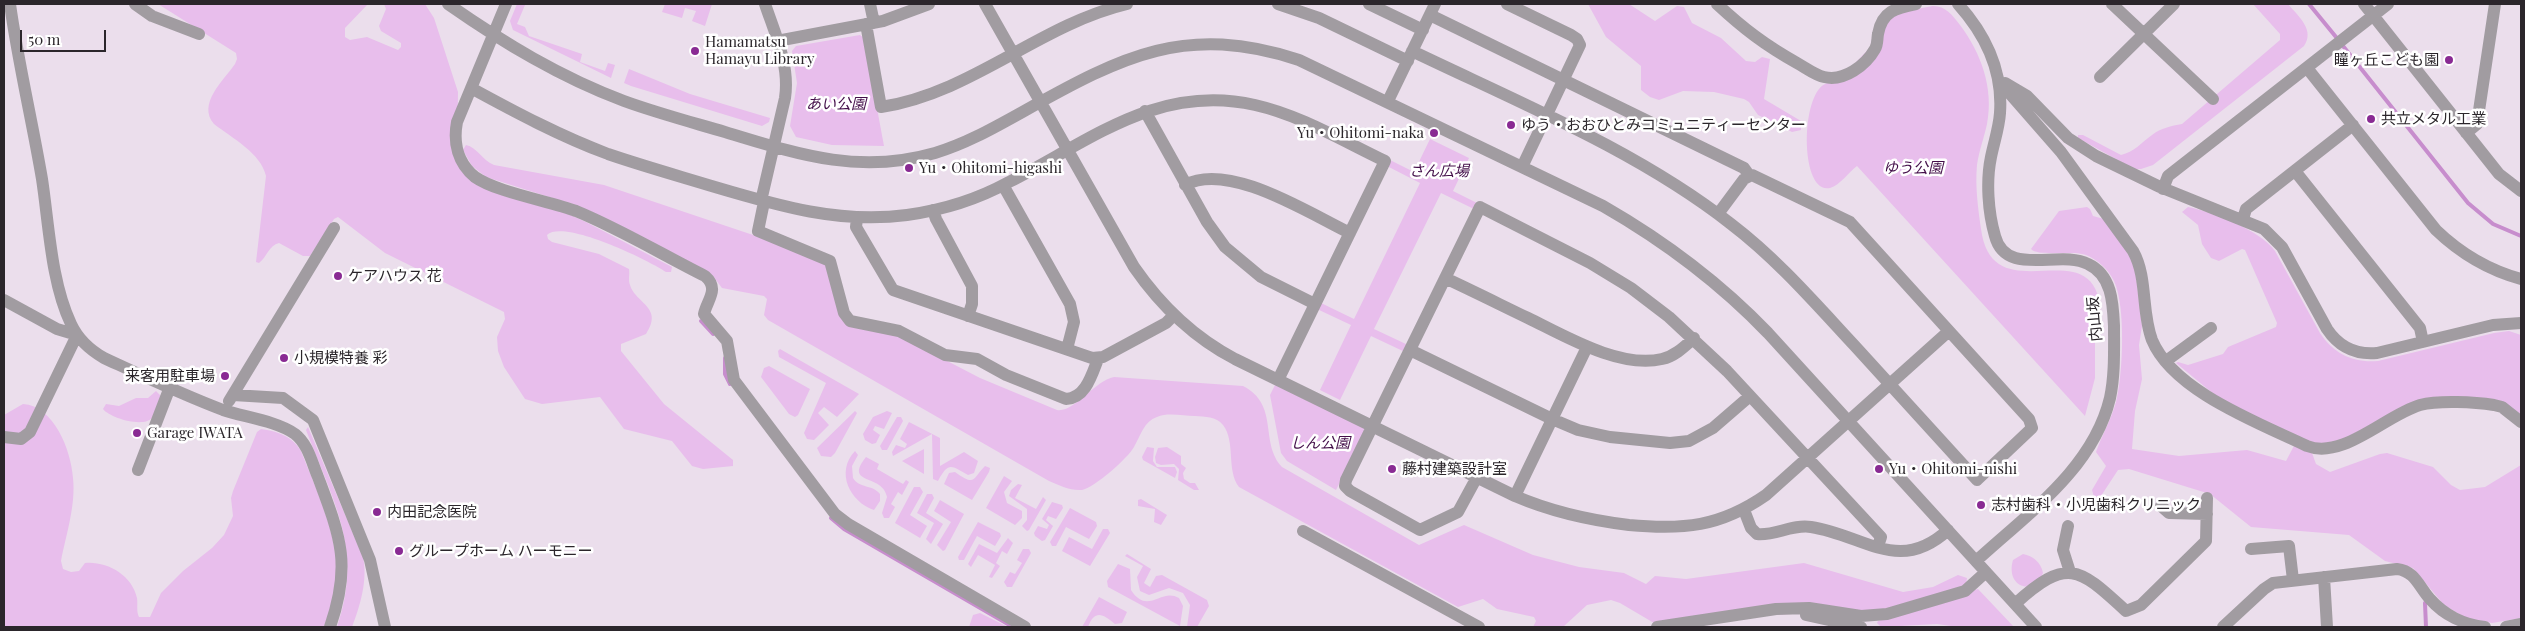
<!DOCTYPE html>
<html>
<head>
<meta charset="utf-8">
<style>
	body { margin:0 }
	#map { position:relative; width:2525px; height:631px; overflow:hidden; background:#ebdeec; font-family:"Playfair Display",serif }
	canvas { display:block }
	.frame { position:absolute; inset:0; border:5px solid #2b262b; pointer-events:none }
	.scale { position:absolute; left:20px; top:30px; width:86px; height:22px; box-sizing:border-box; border:2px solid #2b262b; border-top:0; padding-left:6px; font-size:15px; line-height:18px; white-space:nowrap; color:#2b262b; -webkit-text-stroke:4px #fff; paint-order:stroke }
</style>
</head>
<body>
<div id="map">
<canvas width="2525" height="631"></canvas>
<div class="frame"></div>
<div class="scale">50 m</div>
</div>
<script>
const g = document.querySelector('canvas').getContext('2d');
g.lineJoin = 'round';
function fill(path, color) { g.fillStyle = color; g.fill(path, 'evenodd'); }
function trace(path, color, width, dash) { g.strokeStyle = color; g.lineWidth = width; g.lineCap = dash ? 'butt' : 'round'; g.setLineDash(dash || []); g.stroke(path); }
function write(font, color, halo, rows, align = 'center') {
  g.font = font + ' "Playfair Display","Noto Sans JP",serif'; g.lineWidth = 5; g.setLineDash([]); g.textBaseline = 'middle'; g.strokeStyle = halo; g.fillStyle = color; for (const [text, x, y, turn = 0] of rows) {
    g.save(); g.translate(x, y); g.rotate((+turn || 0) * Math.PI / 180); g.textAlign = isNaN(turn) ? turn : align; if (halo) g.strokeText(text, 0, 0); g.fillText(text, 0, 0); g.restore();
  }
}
const green = new Path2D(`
	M158 4H368L345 28V37L350 40 367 37 398 50 401 47V43L381 31 379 26 386 9 384 4H425L434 18 458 92 457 164 586 222 672 267 671 272H666C648 260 564 219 547 235L548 239 552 242 599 254 629 269C630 274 628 280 630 285 636 304 664 307 646 334L621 344V351L664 404 733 460V466L703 469 692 466 672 441 624 429 600 397 542 404 525 399 504 367 498 351 497 337 505 319 504 312 385 253 338 217 334 219 310 256H303L279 243C269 245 267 257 259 263L256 262 266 176C261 153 232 138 214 124 197 104 223 81 235 64L237 59 236 53Z
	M517 4 525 5 517 24 525 27 529 36 582 54 580 62 605 71 608 63 615 65 611 78 513 30 510 21Z
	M665 4H712L705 26 692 21 696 11 685 8 682 18 662 12Z
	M1588 4H1629L1655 21 1677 6 1684 7 1692 23 1721 38 1746 61 1755 62 1762 57 1770 59 1764 99 1801 121V130L1792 132 1758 115 1749 102 1744 99 1714 92 1683 91 1659 100 1650 97 1641 90V66L1606 37Z
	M2253 4H2288C2299 17 2315 30 2304 46L2153 165 2141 169H2134L2078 138V135H2083L2121 155C2134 152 2141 143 2152 135 2161 128 2171 126 2182 124L2280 40V34Z
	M1933 6C1946 6 1952 15 1960 25 1981 53 1994 88 1987 124 1984 138 1979 151 1977 165 1975 186 1978 208 1981 229 1993 319 2101 220 2101 320L2100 324H2095V378L2085 416 1857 166C1849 172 1840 185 1830 188 1800 195 1800 96 1825 84 1828 82 1833 83 1836 83L1883 34 1888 19 1900 12Z
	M860 35 864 38 884 146 832 145 796 137 790 126 797 83 792 51 796 46Z
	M629 69 690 94 770 118 769 122 762 126 631 86 624 83Z
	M1430 139 1469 158 1453 191 1477 203 1474 209 1441 193 1374 329 1408 345 1405 352 1371 336 1340 400 1320 390 1351 325 1317 309 1321 303 1354 319 1420 183 1387 166 1390 160 1414 172Z
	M466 145C477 147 483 161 494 165L604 185 759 237 827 264 840 315 903 338 980 378 1057 410C1074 413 1094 381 1114 377L1243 386C1280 405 1259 442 1282 467L1419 545 1464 525 1533 555 1579 567 1624 573 1646 584 1655 576 1686 579 1804 563 1903 592 1933 587 1958 575 1967 578 1966 585 1887 610H1849L1654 623 1620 603 1611 600 1587 605 1563 627H1533L1536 621 1534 617 1497 609 1483 599 1458 607 1239 487C1226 470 1236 442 1223 425 1216 416 1205 417 1195 416 1183 416 1168 412 1157 417 1144 421 1140 437 1134 447 1128 458 1094 488 1082 490 1070 491 1059 485 1049 481L768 320 764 315 767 299 764 296 722 288 713 276 568 203 486 177 472 166 463 150Z
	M2087 207 2090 209 2093 216 2104 219 2134 260 2142 326 2139 345 2142 379 2135 411 2132 449 2179 456 2247 450 2286 461 2295 444 2312 453 2316 464 2330 472 2380 454 2387 453 2433 467 2451 485 2460 490 2485 487 2521 465V618L2492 623 2466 618 2444 605 2413 568 2385 561 2349 535 2251 527 2210 494 2129 469 2118 470 2101 496 2094 497 2092 490 2106 466 2096 452C2102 435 2111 420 2116 402 2123 375 2126 306 2114 281 2108 269 2098 260 2086 255 2073 250 2038 257 2031 249L2059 211Z
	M2188 207C2213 212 2260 230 2275 251L2320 333C2334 354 2353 363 2378 361L2494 333 2509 331 2521 335V417L2512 409 2429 399 2337 442 2316 445 2221 400 2176 363 2178 362 2188 365 2223 354 2228 347 2276 327 2277 323 2245 250 2242 249 2219 261 2211 258 2202 244 2198 225 2182 212Z
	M780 349 859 394 837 417 824 407 818 413 829 425 814 440 807 439 804 433 826 383 779 357 778 351Z
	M769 366 810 389 798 415 795 417 789 414 761 377 764 368Z
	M1275 385 1364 428 1365 432 1336 490 1287 461 1281 453 1270 395Z
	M156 391 161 396C159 402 157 414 152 418 143 428 110 418 103 409L106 404 119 406 136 398H148Z
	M23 404C54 406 71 450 73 478 76 505 66 535 61 561L63 569 71 572 79 571 85 563C107 561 132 575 137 598 138 605 136 611 139 617H150L161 593 183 571 212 548 224 535 233 516 231 498 233 491 257 432 261 429C277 431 292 436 301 451 318 495 343 542 335 591 333 603 328 615 324 627H4V415Z
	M855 411 857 413 835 453 831 457 821 456 817 448Z
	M887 411 892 413 884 429 875 426 873 430 880 435 876 443 872 444 865 440 863 434 873 417Z
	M897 417H901L903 421 887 450H882L880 446Z
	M909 422 940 438V466L964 452 978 461 974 473 968 475C951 466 949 461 938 481L933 479 932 434 893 456 892 452 896 445 905 448 907 444 900 439Z
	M308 427 363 557C368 580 360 606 352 627H337C364 550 333 501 306 430Z
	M1147 447 1154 448 1153 461 1157 467H1175L1177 472 1175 478 1143 460 1142 457Z
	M1167 447 1181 456V464L1186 468 1183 473 1184 479 1190 483H1195L1199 490H1194L1178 480 1179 469 1174 464 1161 465 1156 463 1155 457 1158 448Z
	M924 449V474L902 461Z
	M855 451 858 455 852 466 853 478C860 489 872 484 880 494V501L874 510C850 502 835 472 855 451Z
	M866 457 879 464 877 469 903 484 906 480 909 482 902 495 898 492 891 504 895 507 889 518H884L882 513 887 497C883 473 843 486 866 457Z
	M985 466 990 468 989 472 972 500 944 484 949 473 955 472C976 487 972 479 985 466Z
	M1004 476 1012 481 1004 492 1007 503 1022 511V518L1015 525 986 508Z
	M1018 484 1022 485 1015 498 1036 509 1043 497 1046 500 1029 530 1027 531 1022 526 1027 520V509L1009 496 1011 490Z
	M914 487H920L923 492 910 515 927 526 920 538 895 523Z
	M927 494H932L934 498 926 513 943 524 931 544 926 539 934 523 917 513Z
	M1141 499 1167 515 1161 525 1154 522 1155 509 1138 506V500Z
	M940 500 964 514 945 550 943 551 937 545 951 522 934 511Z
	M1052 502 1062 505 1063 508 1056 519 1048 516 1046 520 1053 526 1045 540 1042 541 1035 536 1034 533 1038 526 1047 529 1049 525 1042 519Z
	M1070 508 1096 522 1097 526 1089 539 1066 527 1056 546H1052L1050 542Z
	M978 522 1000 533 1001 536 995 546 977 536 964 560H959L958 557Z
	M1103 529H1108L1110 533 1090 566 1062 551 1069 537 1092 549Z
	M1008 538 1013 543 1007 554 1002 551 996 563 1000 566 992 578 989 577 995 565 978 555 971 567 968 564 979 544 997 553Z
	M1023 549H1029L1031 553 1012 587H1007L1004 582 1010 572 1015 574 1022 563 1017 560Z
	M1127 554 1151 569 1144 583 1150 587 1156 576 1162 575 1207 600 1209 606 1197 627H1187L1190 605 1183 593 1169 588 1149 595 1140 591 1137 577 1143 566 1125 556Z
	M2023 554C2033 556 2041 562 2043 573 2034 597 2005 587 2013 560Z
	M1118 564 1130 569 1131 590C1148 616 1161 587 1179 598L1183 606 1180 626 1108 587 1107 581Z
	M1978 589 2014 627H1958L1937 624 1881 627 1877 623 1878 621Z
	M1099 597 1127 612 1122 623 1115 624C1104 615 1095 608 1088 627H1082Z
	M980 613 1008 627H969L973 615Z`);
const stream = new Path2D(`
	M2309 4 2336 37
	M2343 46 2468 203 2493 224 2521 236
	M701 321 713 334
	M725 358V374L730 384
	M831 518 844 529 1013 627
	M2425 603 2426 627`);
const minor = new Path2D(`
	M10 4C18 62 32 120 42 179 49 225 51 282 71 324 78 339 90 350 104 358 143 376 183 395 223 410 244 417 277 421 295 434 308 444 312 463 318 477 340 536 352 564 330 627
	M135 4 152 16 199 34
	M448 4C504 43 560 77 624 101 657 113 691 122 725 132 797 154 859 175 935 153 968 143 997 126 1026 110 1123 56 1186 23 1299 60L1603 206C1664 241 1719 282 1768 333L2036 627
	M506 4 457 122C453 143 458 163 475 177 496 192 549 201 576 211 620 229 663 255 705 276 720 289 707 300 704 314L727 341 734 380 835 514 848 524 1025 627
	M870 4 874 23
	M985 4 1134 267C1161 306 1193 337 1235 359L1515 496C1552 512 1588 520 1629 525 1683 530 1720 527 1766 495L1949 331
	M1278 4 1319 18 1408 61
	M1369 4 1423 30
	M1507 4 1571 35 1577 39 1580 45 1522 167
	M1717 4C1744 29 1765 45 1797 63 1806 68 1815 75 1824 77 1844 82 1866 65 1875 49 1878 44 1877 39 1878 34 1882 11 1896 8 1916 4
	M1958 4C1985 34 2003 71 2000 113 1999 128 1994 142 1991 157 1986 181 1988 212 1995 236 2006 278 2060 249 2088 264 2112 275 2113 303 2114 326 2114 350 2115 374 2110 398 2093 469 2027 514 1976 561
	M2112 4 2213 99
	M2364 4 2499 174 2521 191
	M1430 15 1744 168 1749 175
	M866 24 881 107C972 93 1039 25 1127 4
	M777 41 883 21 929 4
	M1412 51C1518 102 1638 151 1731 224 1777 259 1815 303 1854 345 1895 390 1936 435 1977 480L2032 428 2029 419 1850 222 1752 175 1744 179 1718 214
	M2307 68 2436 230C2461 254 2488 270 2521 279
	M2100 77 2174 4
	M1998 80 2061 152 2133 251C2148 278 2141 311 2152 340 2173 391 2259 423 2307 446 2343 460 2386 415 2420 405 2439 400 2475 402 2494 405L2502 407 2521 422
	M2005 83 2027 96 2068 138 2096 156 2160 187 2264 229 2282 247 2327 329C2339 347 2355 355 2377 353L2493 325 2521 323
	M471 88C515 112 560 136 608 154 643 166 679 176 715 187 779 206 840 224 907 215 943 210 978 199 1009 182 1090 141 1158 83 1255 105 1300 115 1343 141 1385 161L1278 380
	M1388 101 1435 4
	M1145 111 1207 222 1225 247 1261 277 1315 304
	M2466 133 2477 124 2495 4
	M2295 171 2420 328 2423 342
	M1003 185 1070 304 1074 322 1067 349
	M1185 185C1229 161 1310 214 1350 233
	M2163 189 2168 176 2388 4
	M761 201 785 98C790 65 775 34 765 4
	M764 202 758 231 830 261 844 313 850 321 899 331 945 355 977 359 1006 375 1066 399C1086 398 1092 374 1098 359
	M933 210 936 219 972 286V304L968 316
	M857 218 856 227 893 290 1092 358 1103 357 1166 323 1174 315
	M2243 219 2246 209 2353 125
	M1445 278C1473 291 1501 305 1528 318 1565 336 1620 369 1662 359 1675 356 1684 347 1694 338
	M4 300 57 329 77 335 30 432 21 439 4 437
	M1410 350 1552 419 1578 430 1610 437 1670 443 1689 441 1713 428 1750 396
	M2166 361 2211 328
	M233 395 283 398 313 420 370 560 385 627
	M229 401 334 228
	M138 470 170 387
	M1477 477 1458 512 1420 530 1350 491 1345 486 1346 480 1480 207 1590 263 1631 288 1669 317 1727 371 1881 537 1878 546
	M1515 496 1587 347
	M2161 506 2169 513 2207 514
	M1744 510 1751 528 1757 534C1775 536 1792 524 1811 527 1864 535 1899 575 1948 530
	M2068 526 2063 550 2070 572
	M1303 531 1479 627
	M2251 549 2289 546 2293 580
	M2324 577 2327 627
	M2015 604C2068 556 2079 568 2126 611L2141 605 2206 541 2207 498
	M1806 615 1861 627
	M1657 627 1776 609 1809 608 1861 616 1887 614 1965 591 1986 572
	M2223 627 2264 589 2273 583 2397 569C2415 571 2419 587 2430 599 2444 615 2464 625 2485 627
	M2506 627 2521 624`);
const markers = [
	[695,51,5,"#892a93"],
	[2449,60,5,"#892a93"],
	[2371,119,5,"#892a93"],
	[1511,125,5,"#892a93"],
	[1434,133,5,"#892a93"],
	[909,168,5,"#892a93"],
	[338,276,5,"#892a93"],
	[284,358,5,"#892a93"],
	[225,376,5,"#892a93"],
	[137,433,5,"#892a93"],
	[1392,469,5,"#892a93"],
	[1879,469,5,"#892a93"],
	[1981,505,5,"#892a93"],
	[377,512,5,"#892a93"],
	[399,551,5,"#892a93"]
];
const poiNames = [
	["Hamamatsu",705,42],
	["Hamayu Library",705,59],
	["瞳ヶ丘こども園",2439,60,"right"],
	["共立メタル工業",2381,119],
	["ゆう・おおひとみコミュニティーセンター",1521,125],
	["Yu・Ohitomi-naka",1424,133,"right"],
	["Yu・Ohitomi-higashi",919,168],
	["ケアハウス 花",348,276],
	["小規模特養 彩",294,358],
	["来客用駐車場",215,376,"right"],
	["Garage IWATA",147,433],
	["藤村建築設計室",1402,469],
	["Yu・Ohitomi-nishi",1889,469],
	["志村歯科・小児歯科クリニック",1991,505],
	["内田記念医院",387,512],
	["グループホーム ハーモニー",409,551]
];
const parkNames = [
	["あい公園",836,104],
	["ゆう公園",1913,168],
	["さん広場",1439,171],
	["しん公園",1320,443]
];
const streetNames = [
	["内山坂",2095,319,-95]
];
fill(green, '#e8beec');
trace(stream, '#c78dcd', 4);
trace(minor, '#a19ca1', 12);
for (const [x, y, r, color] of markers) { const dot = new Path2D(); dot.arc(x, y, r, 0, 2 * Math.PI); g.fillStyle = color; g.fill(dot); trace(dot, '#fff', 2); }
write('15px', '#2b262b', '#fff', poiNames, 'left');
write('italic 15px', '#430e49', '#fff', parkNames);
write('15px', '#2b262b', '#fff', streetNames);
</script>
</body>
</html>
